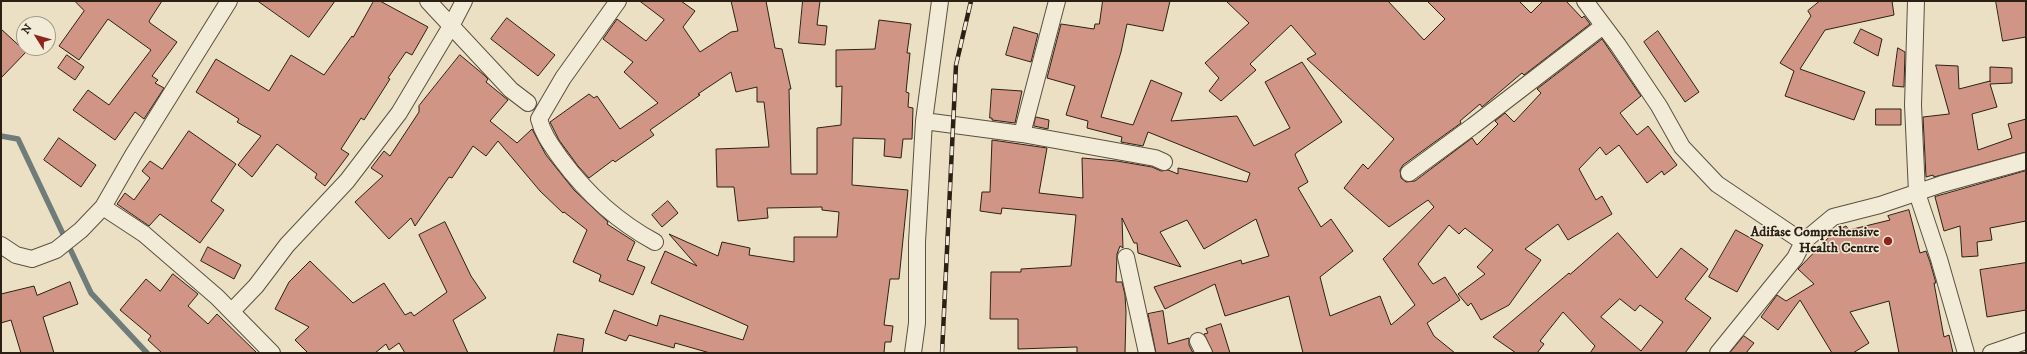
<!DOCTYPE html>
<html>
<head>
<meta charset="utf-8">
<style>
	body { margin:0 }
	#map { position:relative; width:2027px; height:354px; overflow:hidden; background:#ebe0c3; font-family:"IM FELL DW Pica",serif }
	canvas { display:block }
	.frame { position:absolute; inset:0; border:2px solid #2c2015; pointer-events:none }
	.north { position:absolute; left:16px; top:16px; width:40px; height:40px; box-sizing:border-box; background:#f2ebd8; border:1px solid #a39a8a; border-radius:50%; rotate:307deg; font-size:11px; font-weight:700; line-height:16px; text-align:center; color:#2c2015 }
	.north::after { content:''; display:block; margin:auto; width:14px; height:18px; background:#8f2418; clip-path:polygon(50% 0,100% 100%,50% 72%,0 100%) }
</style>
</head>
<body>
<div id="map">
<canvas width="2027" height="354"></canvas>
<div class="frame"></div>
<div class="north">N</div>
</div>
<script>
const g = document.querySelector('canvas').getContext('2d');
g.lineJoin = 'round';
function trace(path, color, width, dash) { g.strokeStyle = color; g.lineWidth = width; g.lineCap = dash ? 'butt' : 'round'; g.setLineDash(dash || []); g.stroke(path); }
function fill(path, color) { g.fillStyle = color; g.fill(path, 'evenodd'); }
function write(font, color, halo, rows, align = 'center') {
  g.font = font + ' "IM FELL DW Pica",serif'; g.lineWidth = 3; g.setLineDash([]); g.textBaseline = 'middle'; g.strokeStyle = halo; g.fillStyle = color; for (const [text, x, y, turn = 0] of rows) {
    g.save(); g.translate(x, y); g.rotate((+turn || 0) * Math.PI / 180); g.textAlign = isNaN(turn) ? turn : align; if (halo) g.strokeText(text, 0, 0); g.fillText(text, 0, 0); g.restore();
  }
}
const stream = new Path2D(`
	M1 136 18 139 91 293 147 353`);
const building = new Path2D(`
	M75 1H162L149 21 150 23 177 42 152 76 158 80 155 83 164 88 144 119 135 112 115 140 73 110 88 90 109 105 151 50 108 19 79 60 59 46 84 11Z
	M258 1H335L309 37Z
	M374 1H380L428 27 412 55 406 52 388 78 390 79 364 120 361 118 341 149 349 154 325 186 315 178 317 174 277 144 252 177 238 165 261 136 237 122 239 119 196 92 216 59 269 91 291 55 324 75 352 36 353 37Z
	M640 1H681L695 11 683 27 700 52 731 32 738 31 731 1H766L775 48 782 49 791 89H789L791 174H817V128L841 125 842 86 836 87V50L875 49 879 20 911 24 907 53H910L906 92 909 93 908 107 913 108 912 139H903L901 158 884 156 885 139 853 138 852 185 908 190 899 279H890L884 325 893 326 891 342H885L884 353H710L675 343 674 348 629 335 626 341 605 333 614 310 657 326 660 315 743 340 748 326 651 283 665 251 697 266 669 234 718 256 722 242 750 248 749 255 794 262V237H837L839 212 822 210V207L767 208 768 218 738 221 734 187H717L716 149 769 147 764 102H757V87L736 92 731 72 698 94 700 95 650 130 654 135 615 162 613 160 589 178 578 166 559 140 550 122 589 94 594 98 597 96 620 129 658 103 624 72 633 62 603 39 617 19 646 41 664 20Z
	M803 1H820L817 25 827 26 825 45 799 43Z
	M1103 1H1170L1163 31 1127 24 1121 52 1101 117 1133 125 1151 80 1182 93 1171 121 1237 116 1254 146 1290 128 1265 82 1302 62 1342 122 1296 153 1295 155 1308 182 1298 188 1321 227 1331 219 1353 251 1320 277 1330 316 1380 296 1391 325 1415 305 1383 259 1434 207 1428 200 1389 227 1344 188 1363 164 1368 169 1394 139 1307 59 1316 54 1291 25 1250 64 1256 70 1221 101 1209 91 1219 78 1205 63 1249 23 1226 1H1388L1424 40 1445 19 1427 1H1519L1531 13 1543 1H1566L1582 18 1584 16 1590 24 1524 75 1522 73 1482 107 1480 104 1460 121 1461 123 1403 165 1400 170 1401 178 1406 182 1415 181 1472 138 1477 145 1498 124 1495 121 1505 113 1514 122 1541 93 1537 89 1602 39 1641 96 1620 113 1637 135 1648 126 1677 165 1664 175 1662 171 1647 183 1619 145 1606 155 1600 147 1579 169 1596 200 1602 196 1612 214 1568 240 1558 224 1525 249 1541 260 1509 305 1481 320 1471 303 1468 306 1458 294 1485 274 1477 267 1493 250 1465 228 1459 234 1449 225 1418 264 1433 284 1445 277 1460 300 1427 323 1434 336 1455 353H1303L1289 296 1225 316 1215 284 1165 309 1154 287 1241 260 1242 264 1269 256 1256 219 1204 249 1187 220 1160 232 1181 267 1138 253 1137 243H1134L1122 218 1123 248 1120 246 1117 254 1116 282H1122L1125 295 1126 312 1125 353H1077V347L1018 349V319H990L991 272H1021V269L1071 266 1076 215 1002 208 1001 214 980 211 982 192H990L992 140 1047 148 1039 193 1083 198 1082 158 1117 161 1152 167 1161 171 1168 170 1178 174V168L1247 182 1250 173 1148 132 1143 146 1121 142 1122 137 1087 128 1088 121 1066 115 1075 86 1047 78 1061 24 1094 29 1095 24H1099Z
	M1820 1H1892L1894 15 1825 30 1800 69 1865 92 1854 120 1785 96 1794 71 1780 63 1811 16 1808 11Z
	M1996 1H2026V37L2003 41Z
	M507 18 555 55 538 76 491 39Z
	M1014 27 1038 34 1031 62 1006 55Z
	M1 29 26 52 1 78Z
	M1861 29 1882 39 1878 56 1854 43Z
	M1658 31 1699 92 1685 102 1644 42Z
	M1898 48 1905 52 1904 87 1893 86Z
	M67 55 84 67 75 80 58 68Z
	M460 55 484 75 488 79 486 82 508 100 490 121 517 143 532 129 546 155 574 190 608 222 607 224 635 242 627 260 645 267 633 295 599 281 601 275 573 262 587 230 564 212 563 213 540 191 498 141 486 156 473 146 452 178 449 177 415 226 411 218 389 239 355 202 383 176 371 168 384 151 390 156 419 112V106Z
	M1936 65 1958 66 1959 89 1990 81V82V67L2012 68V83L1990 84 1997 107 1972 114 1978 150 2012 138 2008 124 2026 119V152L1934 177 1933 175 1926 177 1923 117 1949 114Z
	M992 89 1022 91 1015 123 992 120V118H990Z
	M1876 109H1901V125H1876Z
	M1036 117 1049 120 1048 129 1034 126Z
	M189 131 236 164 211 201 224 210 200 243 160 214 149 226 117 204 125 193 134 200 150 178 142 171 150 161 162 169Z
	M59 138 96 165 81 187 44 160Z
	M2026 171V221L1990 228 1992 240 1977 242 1978 256 1962 257 1960 226 1944 231 1935 197Z
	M668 201 678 213 662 227 652 215Z
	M1909 210 1920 253 1926 251 1930 262 1936 283H1934L1944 337 1949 335 1953 353H1899L1889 301 1850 312 1869 343 1853 353H1832L1800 300 1778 330 1761 317 1777 295 1786 301 1814 284 1798 269 1834 232 1846 226 1849 230 1890 220 1888 216Z
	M445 222 471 276 486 298 453 320 468 353H405L399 343 389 350 386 344 375 353H308L295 340 309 327 275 309 289 282 310 261 353 303 384 283 405 315 411 312 414 316 447 292 419 235Z
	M1736 230 1763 245 1737 292 1709 277Z
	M1618 233 1657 278 1681 248 1708 269 1685 299 1711 318 1685 353H1590L1595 346 1563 312 1540 341 1544 344 1537 353H1516L1493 337 1569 273 1570 274ZM1620 299 1635 311 1640 305 1663 322 1641 351 1601 317Z
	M208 247 241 265 234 279 201 261Z
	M2026 263V310L1987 317 1980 270Z
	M173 274 198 294 188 306 208 324 217 314 257 353H162L148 340 151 336 120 310 146 279 160 291Z
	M70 282 78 304 43 317 54 353H21L11 320 1 323V294L34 286 37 295Z
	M1163 311 1168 344 1189 338V345L1193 353H1156L1148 314Z
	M1221 324 1230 353H1213L1204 334 1208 333 1206 329Z
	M558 334 584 339 582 353H554Z
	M1744 336 1754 343 1746 353H1730Z`);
const minor = new Path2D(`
	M428 1 511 90 528 103
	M618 1 563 78 539 119C543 135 552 146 561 159 587 194 616 221 655 242
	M1057 1 1022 134 1155 158 1164 162
	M1585 1 1618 45 1659 106 1682 147 1717 184 1803 242
	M1916 1 1913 105 1917 193 1939 259 1966 353
	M924 121 1022 134
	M1409 173 1473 126 1603 26
	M103 207 144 234 217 297 272 353
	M1 245 16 255 32 259 56 250 81 230 103 207 133 155 229 1
	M1126 257 1147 353
	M232 311 256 286 287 245 347 181 399 113 451 26 464 1
	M1198 341 1204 353
	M913 353 917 323V242L924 121 940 1
	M1718 353 1795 258 1803 242 1833 217 1880 205 1942 184 2026 161
	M1991 353 2026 341`);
const rail = new Path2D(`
	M942 353 956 65 971 1`);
const markers = [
	[1888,241,5,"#8f2418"]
];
const poiNames = [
	["Adifase Comprehensive",1879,233],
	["Health Centre",1879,249]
];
trace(stream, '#707c7a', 5.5);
fill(building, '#d19585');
trace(building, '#2c2015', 1);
trace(minor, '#5c5040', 18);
trace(minor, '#f2ebd8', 16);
trace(rail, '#2c2015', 4.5);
trace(rail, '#f2ebd8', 3, [9]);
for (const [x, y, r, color] of markers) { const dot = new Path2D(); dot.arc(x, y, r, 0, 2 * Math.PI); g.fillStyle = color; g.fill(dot); trace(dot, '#f2ebd8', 1.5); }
write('bold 14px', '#2c2015', '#f2ebd8', poiNames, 'right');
</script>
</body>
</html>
